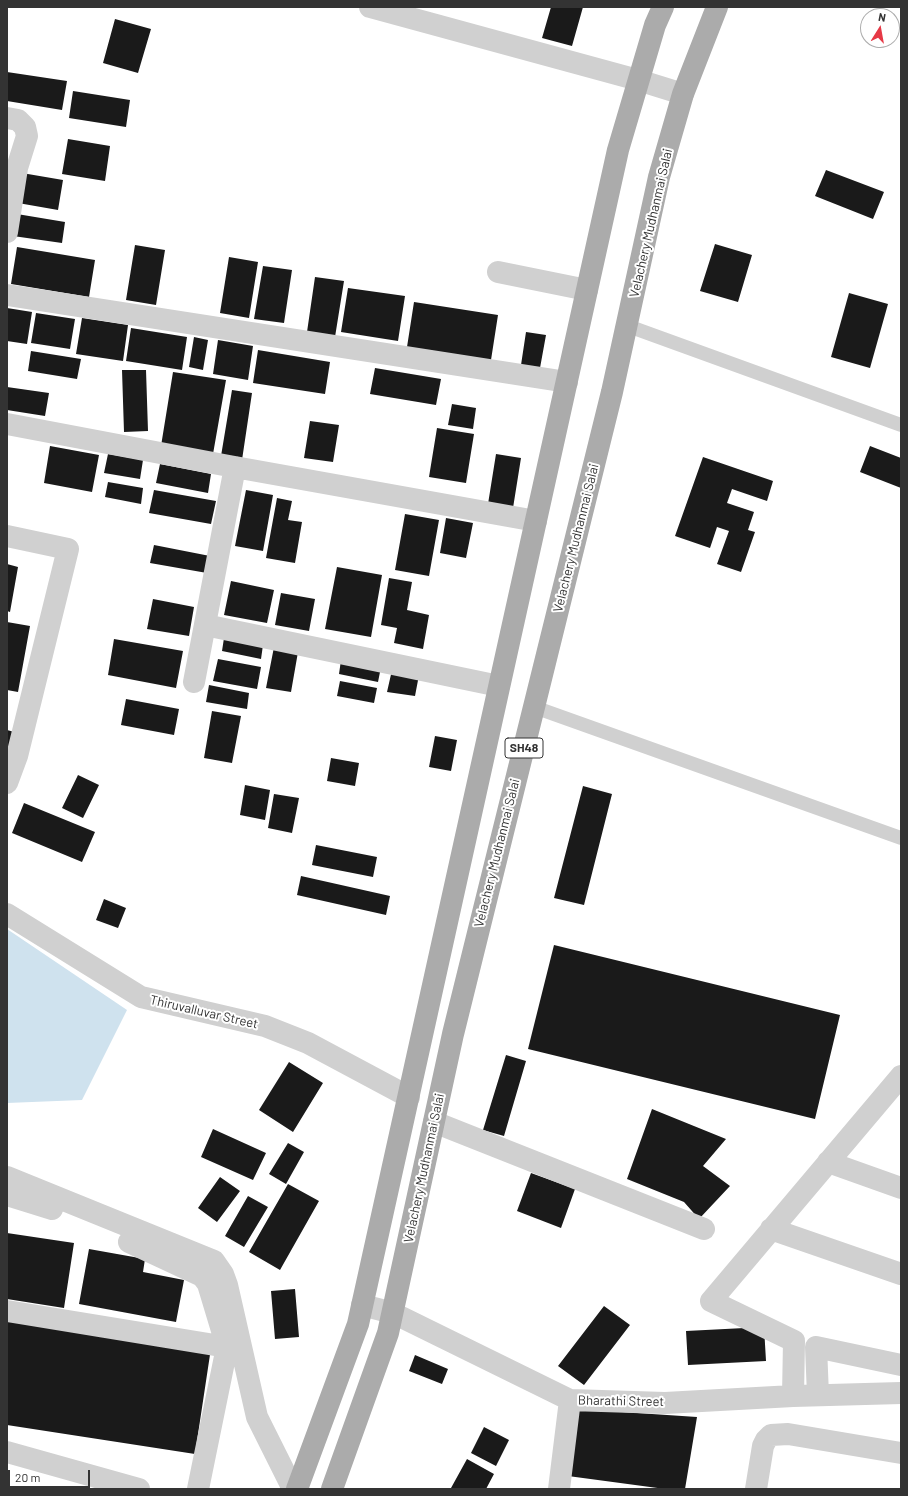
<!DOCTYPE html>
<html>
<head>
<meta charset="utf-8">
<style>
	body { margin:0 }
	#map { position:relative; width:908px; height:1496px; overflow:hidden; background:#fff; font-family:Barlow,sans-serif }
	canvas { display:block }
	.frame { position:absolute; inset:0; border:8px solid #333; pointer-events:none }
	.north { position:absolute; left:860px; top:8px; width:40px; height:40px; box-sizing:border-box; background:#fff; border:1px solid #adadad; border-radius:50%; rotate:11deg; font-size:11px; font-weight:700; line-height:16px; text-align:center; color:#333 }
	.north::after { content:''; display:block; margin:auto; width:14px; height:18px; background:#e63946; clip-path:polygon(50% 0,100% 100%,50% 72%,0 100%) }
	.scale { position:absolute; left:8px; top:1470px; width:82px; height:18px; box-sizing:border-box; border:2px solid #333; border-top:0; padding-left:5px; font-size:12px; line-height:14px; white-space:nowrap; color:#333; -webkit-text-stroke:3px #fff; paint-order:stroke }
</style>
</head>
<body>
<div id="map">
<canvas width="908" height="1496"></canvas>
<div class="frame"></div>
<div class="north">N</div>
<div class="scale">20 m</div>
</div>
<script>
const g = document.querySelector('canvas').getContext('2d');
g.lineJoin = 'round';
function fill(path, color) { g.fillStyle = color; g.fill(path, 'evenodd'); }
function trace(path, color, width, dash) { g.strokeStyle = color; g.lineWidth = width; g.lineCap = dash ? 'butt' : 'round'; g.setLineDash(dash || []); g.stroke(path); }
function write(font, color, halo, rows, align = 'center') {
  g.font = font + ' Barlow,sans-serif'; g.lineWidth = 4; g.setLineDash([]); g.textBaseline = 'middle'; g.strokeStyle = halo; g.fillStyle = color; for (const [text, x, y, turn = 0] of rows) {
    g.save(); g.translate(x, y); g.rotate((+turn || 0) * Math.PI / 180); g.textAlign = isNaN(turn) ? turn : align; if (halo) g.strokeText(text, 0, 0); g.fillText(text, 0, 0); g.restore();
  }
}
const water = new Path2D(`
	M7 929 127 1010 82 1100 7 1103Z`);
const building = new Path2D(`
	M551 7H583L572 46 542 38Z
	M115 19 151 29 138 73 103 63Z
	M7 72 67 81 62 110 7 101Z
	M73 91 130 100 126 127 69 118Z
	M68 139 110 146 105 181 62 174Z
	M826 170 884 192 873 219 815 196Z
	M22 173 63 180 58 210 18 203Z
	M17 214 65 222 62 243 13 236Z
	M715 244 752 255 738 302 700 291Z
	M135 245 165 250 156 305 126 300Z
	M17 247 95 260 89 297 11 284Z
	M229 257 258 262 249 318 220 313Z
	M263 266 292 270 284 323 254 319Z
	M315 277 344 281 335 337 307 332Z
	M348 288 405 296 398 341 341 332Z
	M849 293 888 304 870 368 831 357Z
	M414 302 498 315 491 360 407 347Z
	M7 308 32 312 27 344 7 341Z
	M36 313 75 319 70 349 31 343Z
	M82 318 128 325 123 361 76 354Z
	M131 328 187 337 182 370 126 361Z
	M526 332 546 335 540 368 521 365Z
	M194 337 208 340 203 370 189 367Z
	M218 340 253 346 248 380 213 374Z
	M258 350 330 362 325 394 253 383Z
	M31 351 81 359 77 379 28 371Z
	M375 368 441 379 436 405 370 394Z
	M122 370H146L148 431 124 432Z
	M173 372 226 380 213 454 161 446Z
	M7 387 49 393 45 416 7 410Z
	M232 390 252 393 242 460 221 456Z
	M452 404 476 408 473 429 448 425Z
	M310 421 339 425 333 462 304 458Z
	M437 428 474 434 466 483 429 477Z
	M50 446 99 455 92 492 44 483Z
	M870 446 901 458V488L860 472Z
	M108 454 143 460 140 479 104 473Z
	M496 454 521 458 513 508 488 504Z
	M703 457 773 481 767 501 732 489 727 503 754 512 748 530 755 532 741 572 717 564 729 531 717 527 710 548 675 536Z
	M160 464 211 474 208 493 156 483Z
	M108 482 143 488 141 504 105 497Z
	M154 490 216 501 211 524 149 513Z
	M246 490 273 495 263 551 235 546Z
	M277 498 292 501 288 520 302 522 295 563 266 558Z
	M405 514 439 520 429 576 395 570Z
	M446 518 473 523 466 558 440 553Z
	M154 545 210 556 207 573 150 563Z
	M7 564 18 567 10 612 7 611Z
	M337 567 382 575 371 637 325 629Z
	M389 578 412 582 407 610 429 615 423 649 394 643 397 628 381 625Z
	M231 581 274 590 267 623 224 615Z
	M281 593 315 599 309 631 275 625Z
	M153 599 194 607 189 636 147 629Z
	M7 622 30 626 18 692 7 690Z
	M224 638 263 645 261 659 222 651Z
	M114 639 183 651 176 688 108 675Z
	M274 647 298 652 291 692 266 688Z
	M218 659 261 667 257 689 213 681Z
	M341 660 381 667 378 682 339 674Z
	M392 670 419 675 415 696 387 692Z
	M340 681 377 688 374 703 337 696Z
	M209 685 249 693 247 709 206 702Z
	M126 699 179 709 174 735 121 725Z
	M212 711 241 716 232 763 204 758Z
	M7 730 18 733 13 752 7 750Z
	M435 736 457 740 451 771 429 767Z
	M331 758 359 763 355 786 327 781Z
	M78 775 99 785 83 818 62 808Z
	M245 785 270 790 265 820 240 815Z
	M583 786 612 794 584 905 554 898Z
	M274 794 299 798 292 833 268 828Z
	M24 803 95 832 82 862 12 833Z
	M316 845 377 857 373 877 312 865Z
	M301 876 390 896 386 915 297 895Z
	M104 899 126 908 118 928 96 920Z
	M554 945 840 1015 815 1119 528 1049Z
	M506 1055 526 1061 504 1136 483 1130Z
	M289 1062 323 1083 293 1132 259 1110Z
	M652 1109 726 1139 703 1166 730 1186 699 1219 684 1202 627 1179Z
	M213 1129 266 1153 253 1180 201 1157Z
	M288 1143 304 1152 286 1184 269 1174Z
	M531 1173 575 1189 561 1228 517 1211Z
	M220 1177 240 1191 217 1222 198 1208Z
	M288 1184 319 1201 280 1270 249 1252Z
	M248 1196 268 1207 244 1247 225 1236Z
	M7 1233 74 1243 64 1308 7 1299Z
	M89 1249 145 1259 143 1272 184 1280 176 1322 79 1304Z
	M295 1289 299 1337 275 1339 271 1291Z
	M604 1306 630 1325 584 1385 558 1366Z
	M7 1316 211 1348 195 1454 7 1425Z
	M764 1327 766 1361 688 1365 686 1331Z
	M415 1355 448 1369 442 1384 409 1371Z
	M577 1409 697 1417 685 1489H665L568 1476Z
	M484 1427 509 1440 496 1466 471 1453Z
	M467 1459 494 1474 486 1489 451 1488Z`);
const service = new Path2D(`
	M628 326 901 425
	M534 707 901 838`);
const minor = new Path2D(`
	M370 7 638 80 683 94
	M7 118 18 120 25 127 27 136 17 168 7 232
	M498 272 587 290
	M7 295 567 382
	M7 424 229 466 536 521
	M7 536 68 549 17 756 7 783
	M205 625 499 686
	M194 682 235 467
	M7 914 141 997 265 1026 308 1043 409 1097
	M434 1122 704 1229
	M828 1162 901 1188
	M7 1177 214 1261 223 1274 227 1285 257 1417 293 1489
	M7 1195 52 1209
	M771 1229 901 1274
	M129 1242 202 1276 208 1284 227 1347
	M362 1305 393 1313 570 1400 665 1403 793 1396 901 1393
	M7 1311 227 1347 198 1489
	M818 1395 816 1347 901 1365
	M793 1396 794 1341 711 1301 901 1076
	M7 1452 139 1489
	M559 1489 570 1400
	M756 1489 763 1446 766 1440 771 1435 788 1434 901 1453`);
const primary = new Path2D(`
	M297 1489 358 1324 618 150 655 25 663 7
	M332 1489 388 1333 453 1034 612 392 659 177 683 94 717 7`);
const shields = [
	[524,748,38]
];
const shieldNames = [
	["SH48",524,748]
];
const streetNames = [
	["Velachery Mudhanmai Salai",651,223,-77],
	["Velachery Mudhanmai Salai",576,538,-76],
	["Velachery Mudhanmai Salai",497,853,-76],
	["Thiruvalluvar Street",204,1012,13],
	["Velachery Mudhanmai Salai",424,1168,-78],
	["Bharathi Street",621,1401,1]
];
fill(water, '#cfe2ee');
fill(building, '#1a1a1a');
trace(service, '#d0d0d0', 14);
trace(minor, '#d0d0d0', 22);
trace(primary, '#ababab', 22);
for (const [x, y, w] of shields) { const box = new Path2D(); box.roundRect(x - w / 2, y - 10, w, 20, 3); g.fillStyle = '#fff'; g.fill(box); trace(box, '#333', 1); }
write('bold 12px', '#333', null, shieldNames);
write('13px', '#333', '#fff', streetNames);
</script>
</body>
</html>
